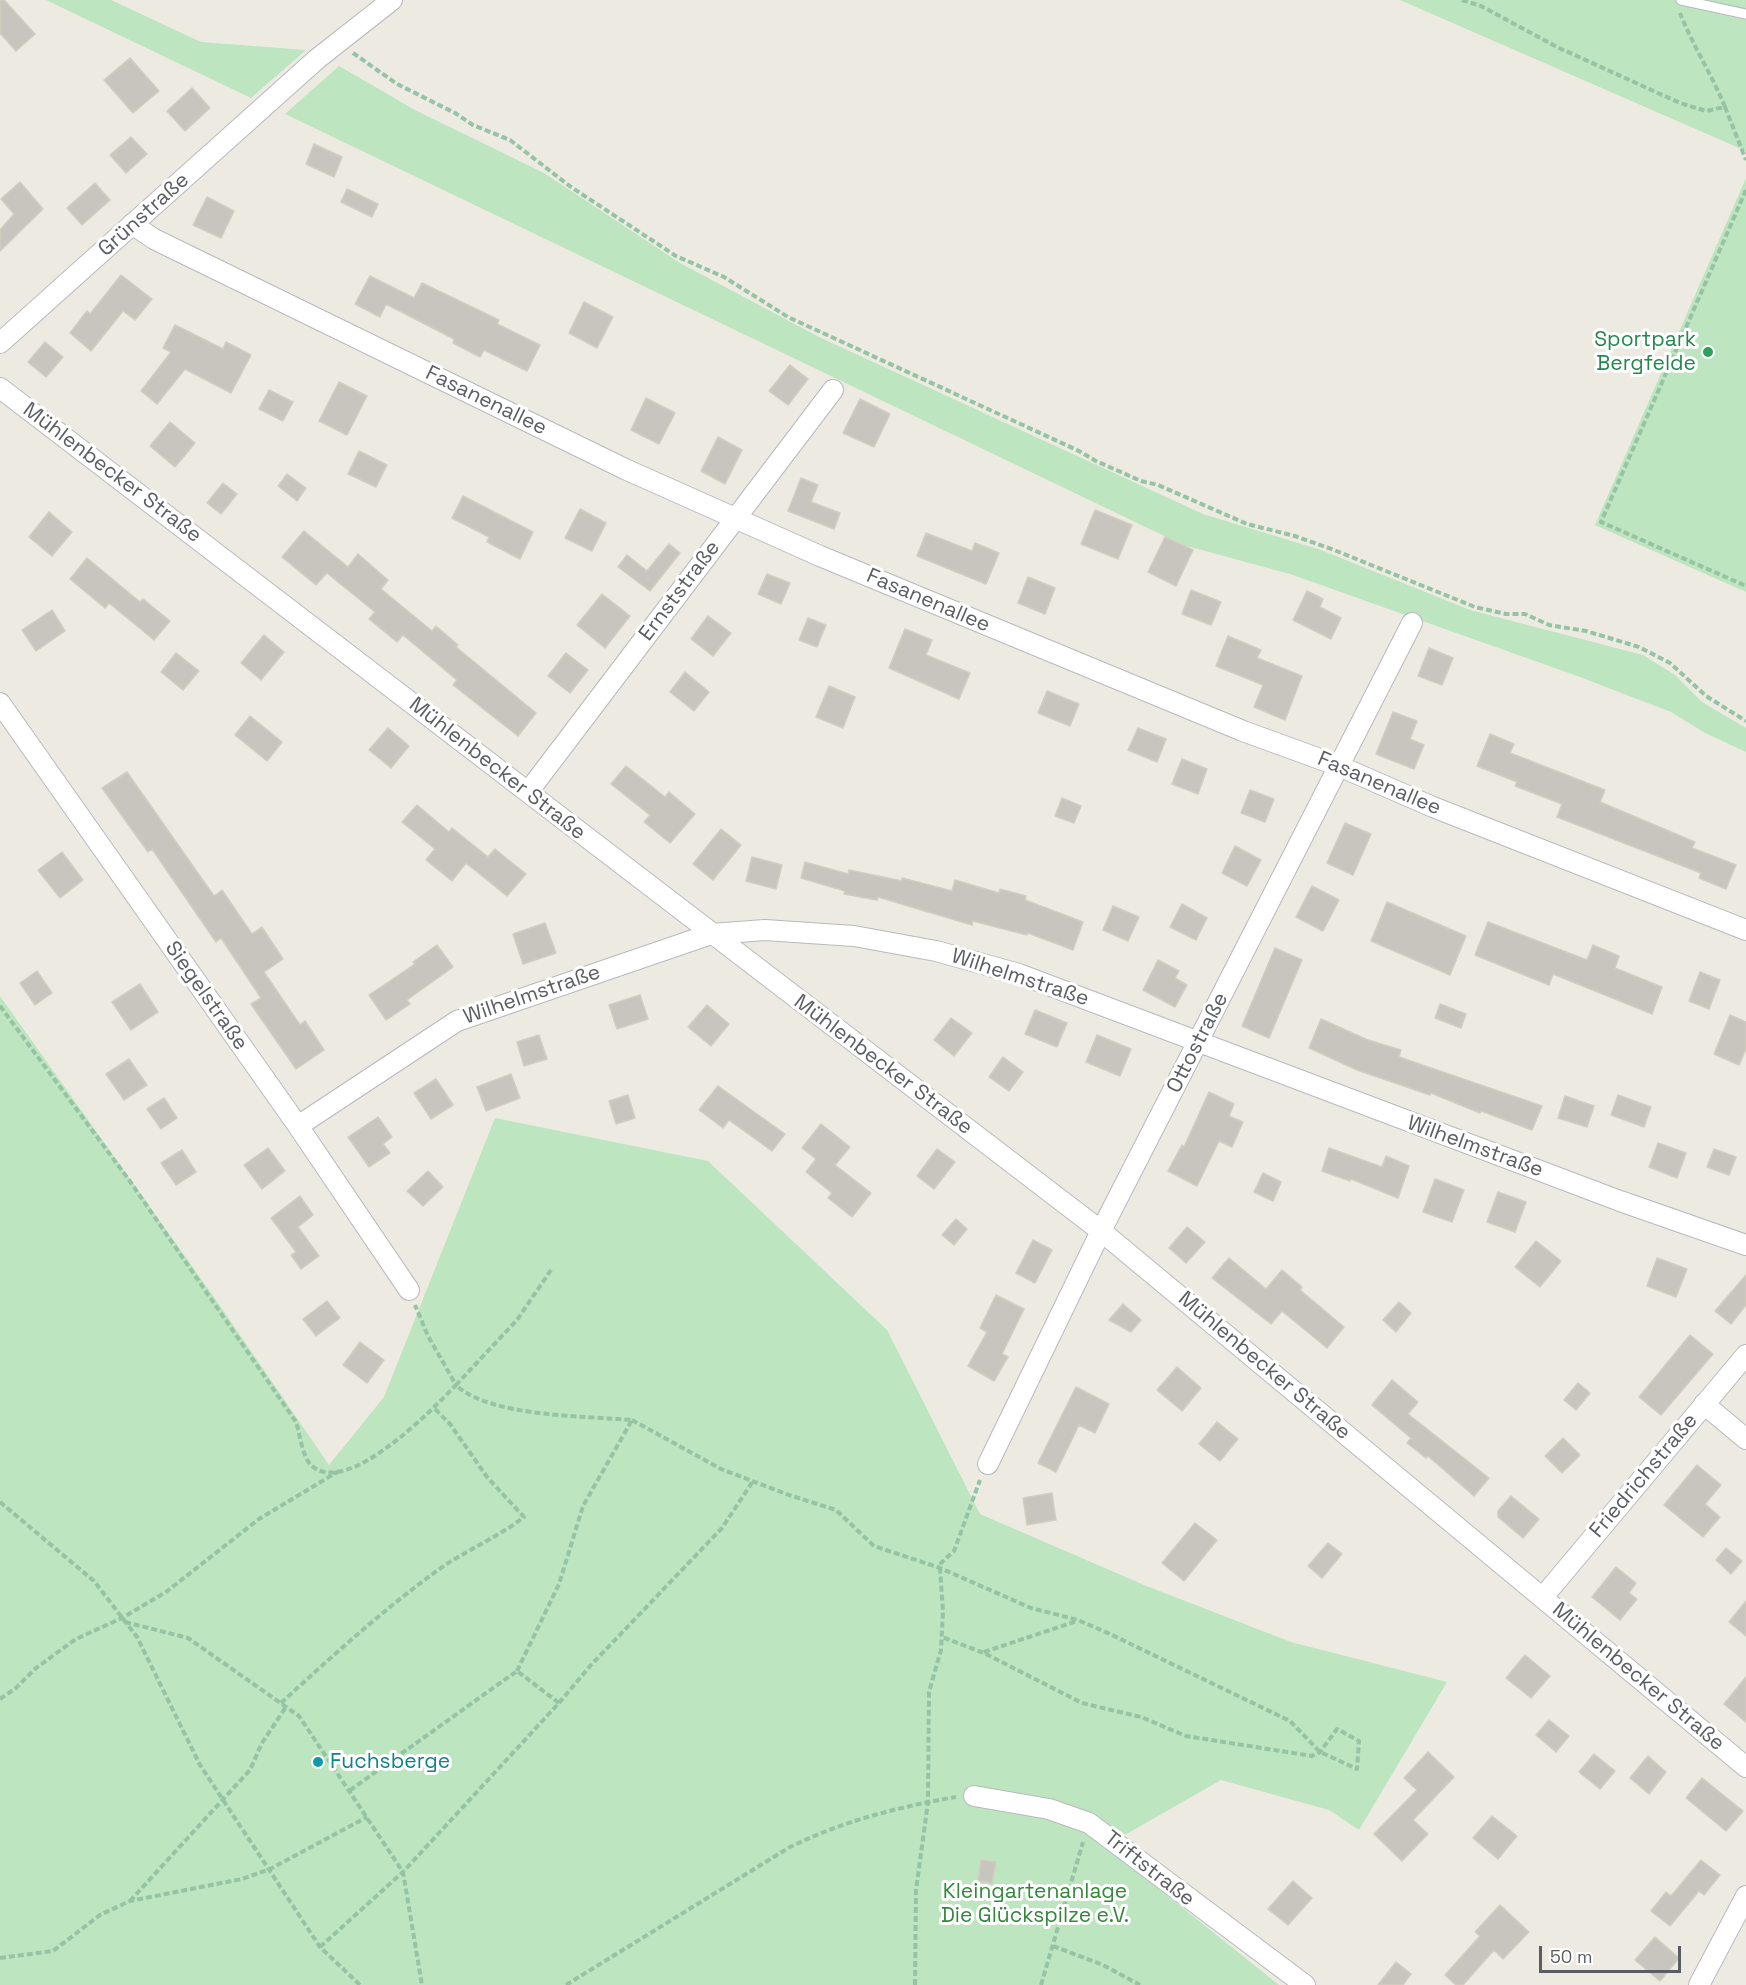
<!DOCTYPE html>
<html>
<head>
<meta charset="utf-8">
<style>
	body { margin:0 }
	#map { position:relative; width:1746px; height:1985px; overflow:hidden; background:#edebe1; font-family:"Space Grotesk",sans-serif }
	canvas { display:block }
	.scale { position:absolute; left:1539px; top:1946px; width:142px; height:27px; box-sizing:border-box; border:3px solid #5a5d62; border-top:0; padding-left:8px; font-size:18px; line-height:21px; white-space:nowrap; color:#5a5d62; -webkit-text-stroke:4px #fff; paint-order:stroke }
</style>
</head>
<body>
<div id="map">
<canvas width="1746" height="1985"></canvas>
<div class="scale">50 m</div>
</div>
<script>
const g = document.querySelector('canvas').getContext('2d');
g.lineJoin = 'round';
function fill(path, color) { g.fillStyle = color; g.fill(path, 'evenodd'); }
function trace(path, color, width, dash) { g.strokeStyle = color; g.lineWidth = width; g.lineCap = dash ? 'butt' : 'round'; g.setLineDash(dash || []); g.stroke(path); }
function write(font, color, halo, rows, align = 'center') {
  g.font = font + ' "Space Grotesk",sans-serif'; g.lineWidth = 6; g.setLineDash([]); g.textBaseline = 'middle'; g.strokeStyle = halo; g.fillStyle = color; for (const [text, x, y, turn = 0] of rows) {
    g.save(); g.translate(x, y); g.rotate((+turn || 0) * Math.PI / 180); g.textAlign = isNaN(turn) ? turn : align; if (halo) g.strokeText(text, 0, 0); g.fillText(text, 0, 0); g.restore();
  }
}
const green = new Path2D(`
	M46 0H111L201 42 306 50 251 98Z
	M1400 0H1746V151Z
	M339 66 415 110 544 173 680 263 819 337 1203 514 1321 550 1470 610 1643 655 1675 675 1702 702 1746 728V752L1705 733 1671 712 1580 677 1290 574 1183 545 285 114Z
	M1746 178V592L1595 525Z
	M0 996 214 1297 329 1465 384 1397 495 1118 708 1161 887 1330 980 1514 1144 1585 1291 1642 1447 1682 1359 1830 1329 1810 1221 1780 1123 1836 1114 1853 1279 1985H0Z`);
const building = new Path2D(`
	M0 0H4L35 34 16 51 0 33Z
	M130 58 159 91 133 113 104 80Z
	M192 88 210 108 185 131 167 111Z
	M131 137 147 154 126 173 110 155Z
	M314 144 342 157 334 177 306 164Z
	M20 182 43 209 0 251V230L14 214 1 199Z
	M95 183 110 200 82 225 67 208Z
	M347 189 378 204 372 217 341 202Z
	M207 197 234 211 221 238 193 225Z
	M121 275 152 299 135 320 123 311 91 351 70 333 87 311 90 314Z
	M370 276 414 298 422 283 499 320 497 324 540 345 527 371 484 350 480 357 453 343 454 339 386 304 380 317 355 304Z
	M584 302 613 317 597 348 569 333Z
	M175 325 223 349 226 342 251 355 231 393 185 369 157 404 141 391 171 352 163 348Z
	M45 342 63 357 46 377 28 362Z
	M790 365 808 379 788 405 769 391Z
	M339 382 367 396 347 435 319 421Z
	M269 390 293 402 283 421 259 409Z
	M646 398 675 413 659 444 631 430Z
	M860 399 890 414 874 447 843 433Z
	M170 422 195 443 175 467 150 446Z
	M718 437 742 450 725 484 701 471Z
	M359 451 387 465 376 487 348 474Z
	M287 474 306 488 297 501 278 486Z
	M801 478 818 485 811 502 840 513 834 529 788 511Z
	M223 483 237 494 221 514 207 503Z
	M463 496 533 532 520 559 487 542 489 537 452 518Z
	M580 509 606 523 592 551 565 538Z
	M1095 510 1132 525 1118 559 1081 544Z
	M49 512 72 532 52 556 29 537Z
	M304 531 348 567 358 554 388 580 381 589 432 631 436 626 458 645 456 647 536 713 518 736 453 685 457 680 403 635 397 642 369 619 375 612 327 573 316 585 282 557Z
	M926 533 972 551 975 543 999 553 986 584 917 556Z
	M1165 537 1193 550 1176 586 1148 572Z
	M669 544 680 553 650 591 618 567 627 555 647 571Z
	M87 558 140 602 143 599 170 621 154 640 109 603 105 608 70 579Z
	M767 574 790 583 781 604 758 594Z
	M1028 577 1055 588 1045 614 1018 603Z
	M1191 590 1221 602 1211 625 1182 614Z
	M1307 591 1323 599 1320 607 1341 618 1331 639 1293 620Z
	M602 594 630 616 605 648 577 625Z
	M52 610 65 631 36 651 22 630Z
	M708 616 731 633 713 656 691 639Z
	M808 618 826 625 817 647 799 640Z
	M905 629 932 640 926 655 970 673 959 699 889 668Z
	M264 635 284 652 261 680 241 663Z
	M1228 636 1261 650 1257 658 1302 676 1285 720 1254 707 1263 685 1216 666Z
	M1429 648 1453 658 1442 685 1418 676Z
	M176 653 199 671 183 690 161 672Z
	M566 653 588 670 570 693 548 676Z
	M685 672 709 692 694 711 670 692Z
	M829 686 855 697 843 728 816 717Z
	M1047 691 1079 704 1070 726 1038 713Z
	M1393 712 1417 721 1410 739 1424 745 1414 769 1376 754Z
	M250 716 282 742 267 761 235 735Z
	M388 728 409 746 391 768 369 750Z
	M1138 728 1166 739 1157 762 1128 750Z
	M1490 734 1514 744 1510 753 1605 790 1600 802 1695 842 1692 848 1736 865 1726 889 1699 878 1701 873 1557 817 1562 804 1515 786 1517 782 1477 766Z
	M1182 759 1207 769 1198 794 1172 784Z
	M626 766 665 797 669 792 695 814 670 843 644 822 650 815 611 784Z
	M127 772 214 896 222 890 252 934 262 927 283 959 264 972 300 1025 305 1021 324 1050 296 1069 251 1004 261 998 221 938 216 942 152 849 148 852 102 788Z
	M1250 790 1274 799 1265 822 1241 813Z
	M1062 798 1081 806 1074 823 1055 816Z
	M417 805 449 832 452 828 488 857 495 849 526 874 507 896 466 863 452 881 426 860 435 849 402 822Z
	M1345 823 1371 834 1353 875 1327 863Z
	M721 829 741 845 713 880 693 864Z
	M1235 846 1261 860 1247 886 1222 873Z
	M62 852 83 880 60 898 38 870Z
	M752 857 782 865 776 889 746 881Z
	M805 862 848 874 849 870 902 881V878L952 891 955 880 999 893 1000 889 1026 896 1025 900 1083 922 1073 950 1028 933 1027 935 973 921 972 925 878 897 877 900 844 894 845 891 801 878Z
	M1312 886 1339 900 1323 931 1296 917Z
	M1387 902 1466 936 1450 975 1371 941Z
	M1182 904 1207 918 1196 940 1170 927Z
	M1113 906 1139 917 1128 941 1103 930Z
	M1488 922 1587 960 1593 945 1619 956 1615 968 1662 987 1652 1014 1553 974 1549 985 1475 955Z
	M545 923 556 953 523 964 513 934Z
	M437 945 453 967 407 1000 410 1004 386 1020 369 995 415 964 413 962Z
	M1275 948 1302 960 1269 1038 1242 1026Z
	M1158 960 1179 971 1175 978 1187 985 1175 1007 1143 990Z
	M37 971 52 993 35 1005 20 983Z
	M1700 972 1720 980 1709 1009 1689 1001Z
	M140 984 158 1012 131 1030 112 1002Z
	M640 995 648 1019 617 1029 609 1005Z
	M1440 1004 1466 1014 1461 1028 1435 1018Z
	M707 1005 729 1024 711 1046 688 1027Z
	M1035 1010 1067 1023 1057 1047 1025 1034Z
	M1730 1015 1746 1022V1049L1739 1065 1714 1054Z
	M951 1018 972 1033 954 1056 934 1040Z
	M1321 1019 1368 1040 1401 1050 1399 1057 1542 1106 1532 1130 1481 1111 1480 1113 1431 1093 1430 1095 1357 1070 1309 1048Z
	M539 1035 547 1059 524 1066 517 1042Z
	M1097 1035 1131 1049 1120 1076 1086 1062Z
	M1003 1057 1023 1072 1009 1091 989 1077Z
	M129 1059 147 1085 124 1100 106 1074Z
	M511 1074 520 1098 486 1111 477 1087Z
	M436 1079 453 1105 431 1119 414 1093Z
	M718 1086 785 1134 772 1151 729 1120 723 1128 699 1110Z
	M1209 1092 1234 1104 1229 1116 1243 1122 1232 1147 1219 1141 1197 1186 1168 1171 1182 1145 1184 1147Z
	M628 1095 635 1118 616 1124 609 1101Z
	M1618 1095 1651 1107 1644 1127 1611 1115Z
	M1565 1096 1594 1106 1587 1127 1558 1118Z
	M164 1098 177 1118 161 1129 147 1109Z
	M378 1117 392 1137 383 1144 390 1153 369 1167 348 1137Z
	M821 1124 850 1147 835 1165 871 1193 852 1217 828 1198 832 1193 806 1172 816 1159 802 1148Z
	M1658 1143 1686 1153 1677 1178 1649 1167Z
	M268 1148 285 1171 262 1189 244 1165Z
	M1329 1148 1382 1167 1386 1156 1409 1166 1398 1198 1351 1179 1350 1181 1322 1171Z
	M937 1149 955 1162 934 1189 917 1176Z
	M1714 1149 1736 1157 1729 1175 1707 1167Z
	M182 1150 196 1172 176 1185 161 1163Z
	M428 1171 443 1187 423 1206 407 1191Z
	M1263 1173 1281 1182 1273 1201 1254 1192Z
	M1435 1179 1464 1190 1452 1222 1423 1212Z
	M1498 1192 1526 1202 1515 1232 1487 1222Z
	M300 1196 313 1215 298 1227 319 1256 301 1269 291 1255 296 1252 271 1218Z
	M956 1219 967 1229 954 1245 942 1235Z
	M1187 1227 1205 1242 1186 1263 1169 1248Z
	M1033 1240 1052 1250 1035 1283 1016 1273Z
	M1536 1241 1561 1261 1540 1287 1515 1267Z
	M1229 1258 1266 1289 1282 1270 1302 1287 1300 1290 1344 1327 1327 1348 1282 1311 1271 1324 1212 1278Z
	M1657 1258 1687 1269 1676 1297 1647 1286Z
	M1746 1275V1305L1731 1324 1715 1311Z
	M996 1295 1024 1309 1002 1354 1008 1357 994 1381 968 1366 987 1332 980 1328Z
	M327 1301 340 1318 316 1336 303 1319Z
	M1399 1302 1411 1313 1396 1332 1383 1320Z
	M1123 1304 1141 1320 1131 1332 1109 1320Z
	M1690 1335 1713 1354 1661 1415 1639 1397Z
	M360 1342 384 1360 367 1383 343 1365Z
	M1177 1367 1201 1388 1182 1411 1157 1390Z
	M1392 1380 1418 1402 1408 1414 1489 1478 1474 1496 1428 1456 1426 1458 1407 1443 1411 1438 1372 1405Z
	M1578 1383 1590 1393 1576 1410 1564 1400Z
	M1076 1387 1109 1404 1095 1433 1079 1425 1056 1472 1038 1463Z
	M1217 1422 1238 1439 1220 1461 1199 1444Z
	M1563 1438 1580 1455 1562 1473 1545 1456Z
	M1697 1465 1721 1485 1705 1504 1720 1517 1703 1537 1664 1505Z
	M1052 1493 1056 1520 1027 1525 1023 1498Z
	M1511 1496 1539 1519 1523 1538 1498 1517V1511Z
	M1195 1523 1217 1540 1184 1581 1162 1563Z
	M1328 1543 1342 1554 1322 1578 1308 1566Z
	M1726 1548 1742 1561 1731 1574 1716 1560Z
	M1616 1567 1636 1583 1629 1593 1637 1599 1620 1620 1592 1597Z
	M1746 1601V1636L1729 1622Z
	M1525 1655 1550 1676 1531 1698 1506 1678Z
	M1746 1677V1722L1724 1704Z
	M1549 1720 1569 1736 1556 1752 1536 1735Z
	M1428 1752 1454 1777 1413 1820 1428 1834 1402 1861 1374 1834 1417 1790 1404 1778Z
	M1594 1754 1615 1771 1600 1789 1579 1772Z
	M1648 1756 1666 1772 1649 1794 1630 1778Z
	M1702 1778 1743 1811 1726 1831 1686 1798Z
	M1492 1816 1517 1836 1498 1859 1473 1838Z
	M981 1860 996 1862 992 1883 978 1881Z
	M1701 1860 1720 1875 1704 1895 1699 1891 1670 1926 1651 1911 1666 1892 1671 1896Z
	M1293 1881 1312 1898 1288 1925 1268 1909Z
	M1500 1905 1529 1932 1503 1959 1494 1950 1463 1985H1456L1445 1975 1480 1936 1475 1932Z
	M1655 1937 1679 1958 1660 1981 1635 1960Z
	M1396 1962 1411 1974 1403 1985H1378Z`);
const path = new Path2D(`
	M1462 0 1481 6 1557 47 1680 103 1706 111 1725 107C1712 75 1693 46 1680 13
	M353 53 397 84 455 113 473 125 510 140 571 187 676 256 724 277 788 317 1077 450 1096 461 1141 481 1158 485 1247 524 1295 536 1334 550 1475 607 1506 614H1525L1549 625 1586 631 1639 647 1670 663 1706 696 1746 721
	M1725 107 1746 160
	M1746 190 1601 522 1746 586
	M0 1006 129 1180 296 1422C300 1434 302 1456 311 1465 346 1499 433 1409 456 1385L428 1336 415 1305
	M632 1420 721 1469 789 1495 836 1510 874 1546 940 1568 1031 1608 1078 1620 1110 1634 1290 1721 1320 1752 1357 1769 1359 1741 1337 1729 1320 1752 1312 1756 1186 1736 1141 1717 1082 1703 984 1653 942 1637
	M0 1502 94 1581 137 1637 200 1765 320 1947 360 1985
	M125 1622 188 1638 299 1716 403 1872 422 1985
	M984 1652 1077 1621
	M517 1671 559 1584 583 1506 632 1420C586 1416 489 1417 456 1385L517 1320 551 1270
	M0 1699 16 1688 36 1668 76 1639 122 1618 166 1592 259 1519 339 1471
	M281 1703C331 1657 383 1610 438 1570 466 1550 497 1538 524 1517L487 1477 450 1424 434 1408
	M559 1703 591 1665 722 1528 753 1481
	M130 1901 250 1770 262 1743 286 1707
	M1053 1946 1103 1965 1140 1985
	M320 1947 403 1872 559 1703 517 1671 349 1791
	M0 1958 53 1951 100 1915 130 1901 242 1879 270 1869 367 1817
	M566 1985 790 1847C843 1821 898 1807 956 1797
	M915 1985 916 1890 928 1802 929 1692 941 1650 943 1611 940 1568 941 1563 954 1551 980 1480
	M1041 1985 1083 1842`);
const service = new Path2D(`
	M1681 0 1746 14`);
const minor = new Path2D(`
	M132 224 154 239 625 469 820 556 1243 731 1339 766 1433 807 1746 930
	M0 343 317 59 392 0
	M0 388 1101 1231 1746 1767
	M0 703 298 1126 409 1290
	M528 792 833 390
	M298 1126 457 1021 711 934 765 930 854 936 936 951 1019 974 1620 1201 1746 1245
	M1704 1404 1746 1439
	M988 1464 1101 1231 1412 623
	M1543 1597 1746 1355
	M974 1796 1049 1809 1089 1823 1305 1985
	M1699 1985 1746 1896`);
const markers = [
	[1708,352,6,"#2e9e5b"],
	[318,1762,6,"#0f9aa8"]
];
const streetNames = [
	["Grünstraße",144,215,-42],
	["Fasanenallee",486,401,26],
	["Mühlenbecker Straße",112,473,37],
	["Ernststraße",680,591,-53],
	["Fasanenallee",928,601,23],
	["Mühlenbecker Straße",497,769,38],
	["Fasanenallee",1379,784,23],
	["Wilhelmstraße",1020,978,18],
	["Wilhelmstraße",532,995,-19],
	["Siegelstraße",206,996,55],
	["Ottostraße",1198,1043,-63],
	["Mühlenbecker Straße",883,1065,37],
	["Wilhelmstraße",1475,1147,20],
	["Mühlenbecker Straße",1264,1366,40],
	["Friedrichstraße",1644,1476,-50],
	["Mühlenbecker Straße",1638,1677,40],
	["Triftstraße",1149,1869,38]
];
const leisureNames = [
	["Sportpark",1696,340],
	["Bergfelde",1696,364]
];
const cultureNames = [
	["Fuchsberge",330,1762]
];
const parkNames = [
	["Kleingartenanlage",1035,1892],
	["Die Glückspilze e.V.",1035,1916]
];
fill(green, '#bde5bf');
fill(building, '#c8c5bf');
trace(building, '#d2cdc0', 1.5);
trace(service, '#b7b9be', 11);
trace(minor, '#b7b9be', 22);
trace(path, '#96c3a4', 4, [6, 3]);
trace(service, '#fff', 9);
trace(minor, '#fff', 20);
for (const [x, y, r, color] of markers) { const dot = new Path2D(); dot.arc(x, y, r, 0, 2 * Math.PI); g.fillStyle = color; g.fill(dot); trace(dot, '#fff', 2); }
write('21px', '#5a5d62', '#fff', streetNames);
write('21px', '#27864d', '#fff', leisureNames, 'right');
write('21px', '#0d838f', '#fff', cultureNames, 'left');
write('21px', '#35863c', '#fff', parkNames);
</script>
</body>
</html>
